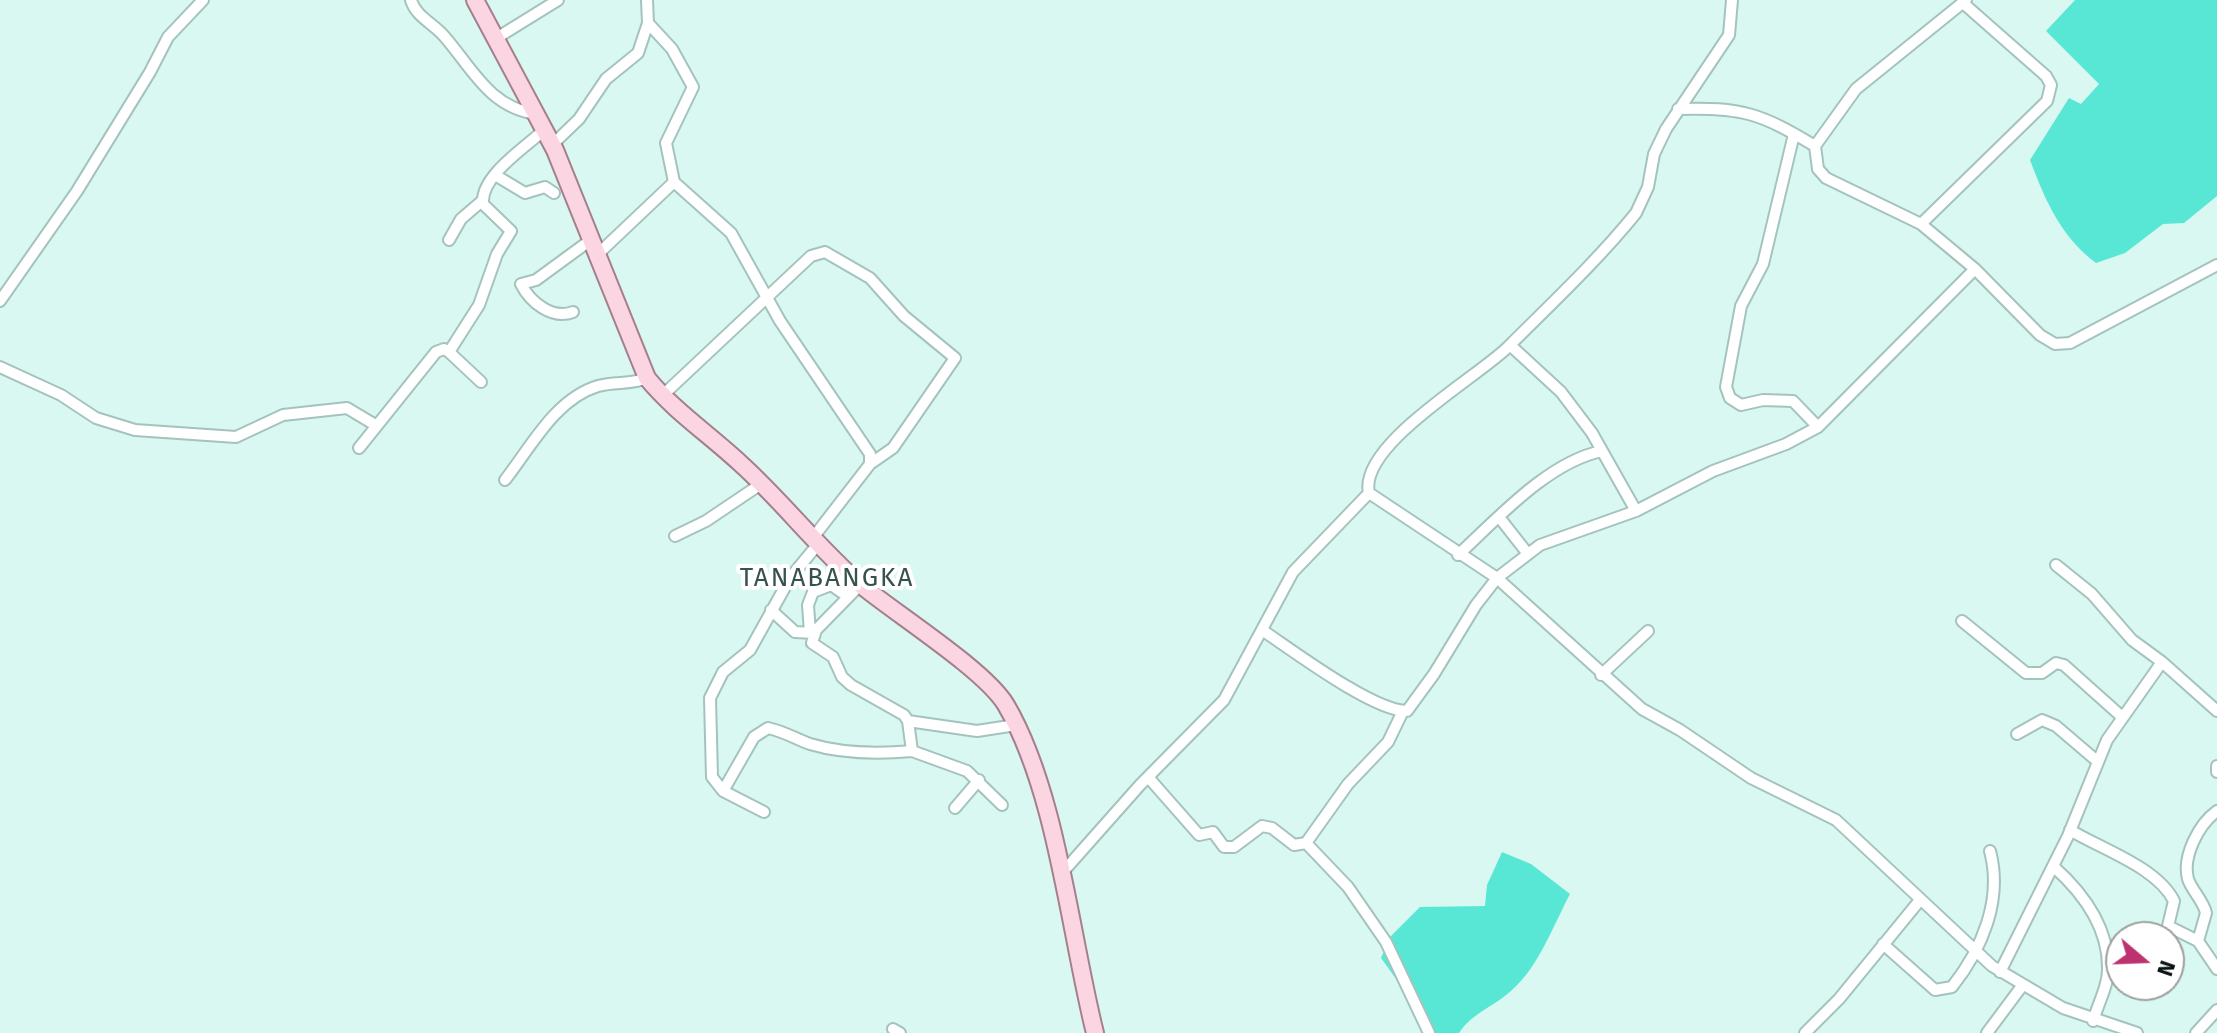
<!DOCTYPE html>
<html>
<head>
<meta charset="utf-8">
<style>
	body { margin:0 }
	#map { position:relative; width:2217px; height:1033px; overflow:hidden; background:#d9f8f2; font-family:"Fira Sans",sans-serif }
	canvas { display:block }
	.north { position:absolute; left:2105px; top:921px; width:80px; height:80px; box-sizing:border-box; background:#fff; border:2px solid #9ca09f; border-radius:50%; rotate:109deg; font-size:22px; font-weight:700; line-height:32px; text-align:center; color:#071210 }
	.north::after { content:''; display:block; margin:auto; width:28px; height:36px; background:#bd3370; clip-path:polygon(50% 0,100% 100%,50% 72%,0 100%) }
</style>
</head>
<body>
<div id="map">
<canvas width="2217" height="1033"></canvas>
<div class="north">N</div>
</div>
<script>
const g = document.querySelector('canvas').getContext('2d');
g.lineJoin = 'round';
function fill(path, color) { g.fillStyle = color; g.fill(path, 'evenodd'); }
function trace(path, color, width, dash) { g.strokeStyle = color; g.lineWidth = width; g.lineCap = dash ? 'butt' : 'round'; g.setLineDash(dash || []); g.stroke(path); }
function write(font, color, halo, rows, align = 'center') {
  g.font = font + ' "Fira Sans",sans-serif'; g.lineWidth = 8; g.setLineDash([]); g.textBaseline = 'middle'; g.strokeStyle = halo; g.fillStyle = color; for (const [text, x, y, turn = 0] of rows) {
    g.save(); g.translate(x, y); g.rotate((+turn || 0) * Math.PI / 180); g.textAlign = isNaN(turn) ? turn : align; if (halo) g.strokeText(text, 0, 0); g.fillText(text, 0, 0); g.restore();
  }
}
const green = new Path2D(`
	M2075 0H2217V196L2184 223 2163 224 2125 253 2096 263C2061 237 2045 200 2030 160L2069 98 2081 104 2099 84 2046 31Z
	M1502 852 1531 864 1570 894C1553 926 1539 966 1512 990 1494 1007 1473 1012 1459 1033H1435L1381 958 1390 937 1420 907 1485 906 1487 885Z`);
const minor = new Path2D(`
	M411 0C416 17 433 23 444 36 472 68 489 107 536 114
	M495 39 558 0
	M1678 109C1742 107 1760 113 1815 146L1818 169 1826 178 1921 224 1975 269 2040 335 2055 344 2070 343 2217 265
	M1794 134 1763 264 1741 306 1726 387 1730 398 1741 405 1763 400 1793 401 1818 427
	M552 145 579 119 606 79 638 53 648 23 647 0
	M1815 146 1856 89 1966 0
	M495 175 525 193 545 187 554 193
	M674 182 731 233 780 321 870 454V464L812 539
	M1921 224 2047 101 2051 85 2046 76 1963 3
	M449 240 461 219 482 201
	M599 253 674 182 666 143 693 87 672 49 648 23
	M0 301 77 191 150 72 168 37 203 0
	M573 312C552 320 530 302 521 284L536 280 592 239
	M1510 345 1561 392 1592 433 1636 511
	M0 367 61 395 96 418 135 430 236 437 283 415 347 408 377 426
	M481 382 449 352 479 305 497 254 511 231 483 204C480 176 526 147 544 130
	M662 396 811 256 825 252 870 278 904 316 955 358 893 448 870 464
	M359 448 436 352 444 349 449 352
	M505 480C531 447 555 399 598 386 615 381 631 385 647 378
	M1369 493C1358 445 1478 377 1508 347 1552 303 1598 260 1636 213L1648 187 1654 154 1666 129 1729 35 1732 0
	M1499 517 1528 554
	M675 536 706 521 761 484
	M1458 555C1497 519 1548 462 1602 451
	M2056 565 2092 594 2132 640 2162 662
	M861 584 816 630 812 643 833 657 842 677 851 685 904 715 908 721 912 751 967 771 1002 805
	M771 610 795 632 814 633
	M1962 621 2026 673H2042L2056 663 2064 665 2121 716
	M1262 630C1292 650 1373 711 1407 711L1434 674 1476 605 1497 578 1540 545 1636 511 1713 471 1786 444 1818 427 1975 269
	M810 633 808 605 813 592 831 585 847 596
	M1601 675 1648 631
	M1403 711 1388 742 1348 784 1306 843 1348 887 1386 942 1429 1033
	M908 721 977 731 1016 725
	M2017 734 2042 720 2056 726 2097 761
	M2217 766V772
	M1148 777 1199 835 1213 832 1224 847H1234L1262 826 1272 828 1294 845 1306 843
	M723 791 754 737 768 728C783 731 796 739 810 744 843 754 878 754 912 751
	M955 808 979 780
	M2217 811C2199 824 2182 856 2188 879 2192 891 2203 900 2206 913L2198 941 2217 969
	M764 812 723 791 712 777 710 698 723 672 750 650 790 578 818 544
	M2070 830C2101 849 2157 867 2174 901L2168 926 2198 941
	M2053 866C2081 891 2108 926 2108 967 2109 984 2098 1004 2093 1021
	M1062 873 1140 785 1224 700 1293 572 1369 493 1497 578 1642 709 1680 730 1751 778 1836 820 1992 966 2063 1008 2137 1033
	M1883 944 1935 990 1952 987C1982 949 2003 900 1990 851
	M2000 972 2068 836 2107 740 2162 662 2217 711
	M893 1029 900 1033
	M1805 1033 1839 999 1920 900
	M1987 1033 2022 986
	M2196 1033 2217 1010`);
const primary = new Path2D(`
	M475 0 555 150 647 378C674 411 710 435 741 464 783 502 818 548 861 585 896 614 985 670 1006 705 1057 792 1070 934 1095 1033`);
const quarterNames = [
	["TANABANGKA",827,579]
];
fill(green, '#59e7d5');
trace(minor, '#a5c3be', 14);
trace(primary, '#a4808c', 20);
trace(minor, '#fff', 10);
trace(primary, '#fbd6e2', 16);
g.letterSpacing = '2px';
write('26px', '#37514d', '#fff', quarterNames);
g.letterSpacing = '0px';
</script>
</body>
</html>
